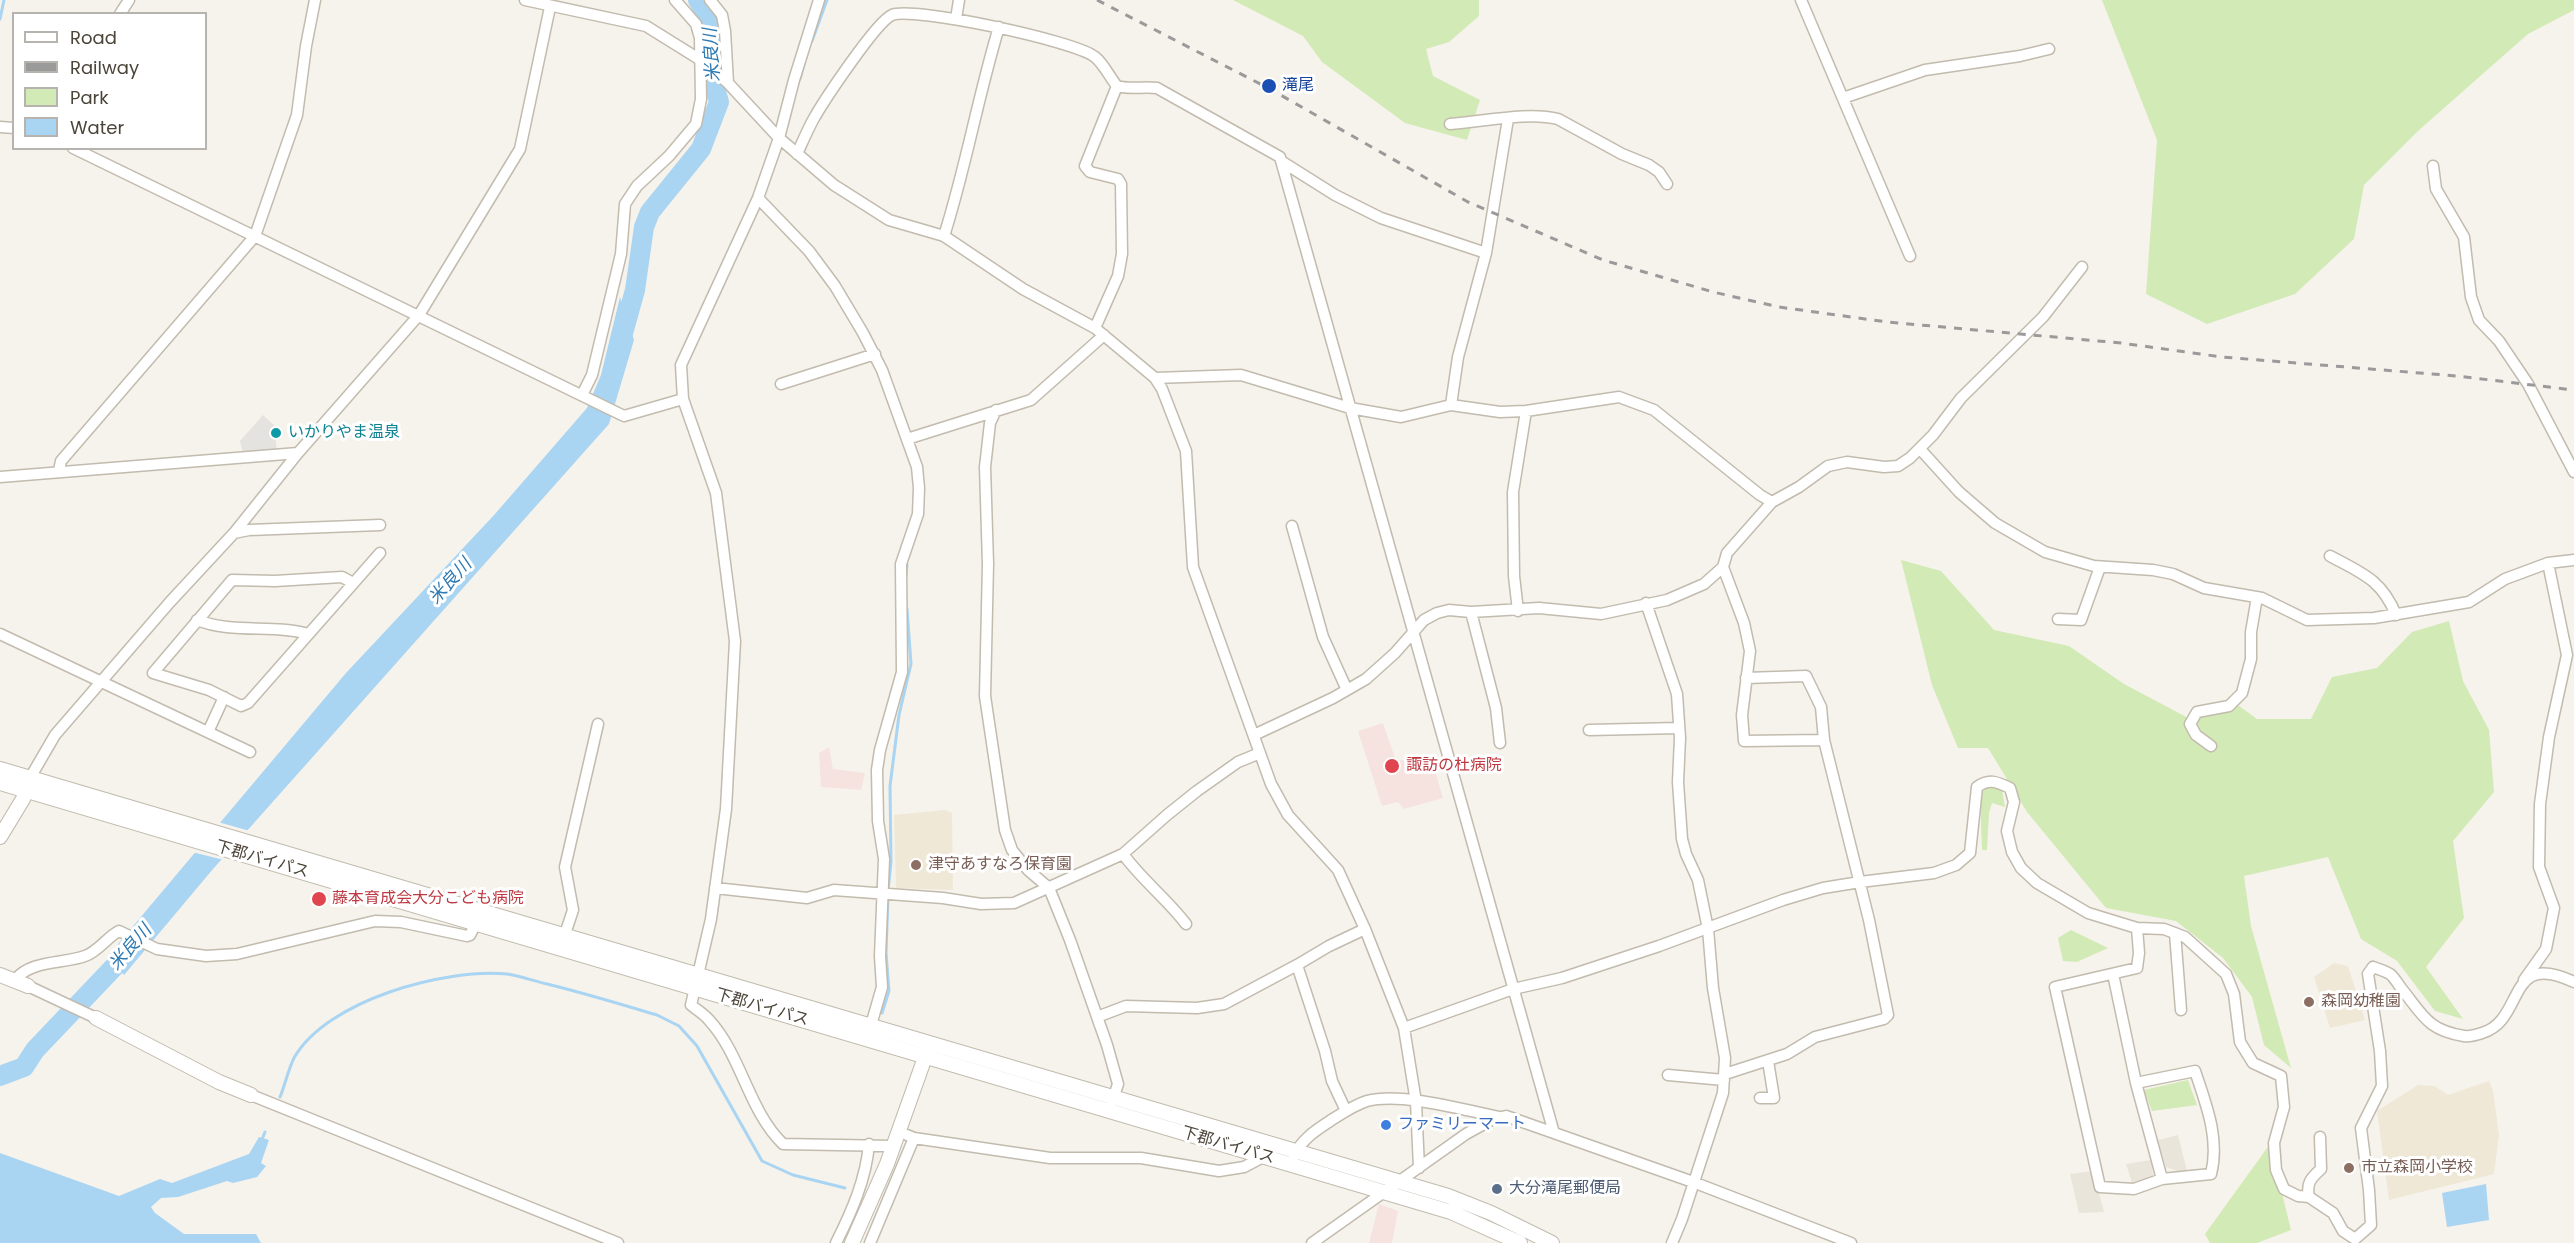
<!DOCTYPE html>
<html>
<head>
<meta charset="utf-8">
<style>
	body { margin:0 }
	#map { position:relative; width:2574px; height:1243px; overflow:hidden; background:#f6f3ec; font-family:Poppins,sans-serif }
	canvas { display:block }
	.legend { position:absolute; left:12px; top:12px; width:195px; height:138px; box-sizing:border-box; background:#fff; border:2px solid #b7b4b0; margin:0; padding:8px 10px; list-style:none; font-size:18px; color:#4b4439 }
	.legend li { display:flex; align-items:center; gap:12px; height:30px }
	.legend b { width:30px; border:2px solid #b7b4b0 }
</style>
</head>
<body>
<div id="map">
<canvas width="2574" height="1243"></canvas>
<ul class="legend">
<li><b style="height:8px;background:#fff"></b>Road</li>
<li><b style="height:8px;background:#9a9a9a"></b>Railway</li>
<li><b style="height:16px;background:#d2eab5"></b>Park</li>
<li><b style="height:16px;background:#a9d4f2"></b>Water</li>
</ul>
</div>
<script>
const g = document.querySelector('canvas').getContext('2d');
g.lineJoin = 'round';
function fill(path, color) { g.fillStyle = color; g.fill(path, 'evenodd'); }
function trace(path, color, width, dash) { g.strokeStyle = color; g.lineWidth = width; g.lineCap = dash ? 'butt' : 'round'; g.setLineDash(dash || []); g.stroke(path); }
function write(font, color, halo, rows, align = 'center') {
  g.font = font + ' Poppins,"Noto Sans JP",sans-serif'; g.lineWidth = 6; g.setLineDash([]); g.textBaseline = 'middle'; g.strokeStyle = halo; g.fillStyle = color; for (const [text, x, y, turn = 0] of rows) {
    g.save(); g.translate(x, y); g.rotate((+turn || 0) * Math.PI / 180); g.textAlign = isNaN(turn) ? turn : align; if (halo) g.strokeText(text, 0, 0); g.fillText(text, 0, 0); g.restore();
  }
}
const residential = new Path2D(`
	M2178 1135 2188 1175 2166 1167 2158 1140Z
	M2151 1160 2154 1181 2133 1186 2126 1164Z
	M2093 1171 2104 1212 2079 1213 2070 1174Z`);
const education = new Path2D(`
	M945 810 952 813 953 890 896 888 894 815Z
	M2334 963 2348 966 2365 1020 2330 1028 2314 977Z
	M2489 1081 2493 1091 2499 1135 2494 1174 2389 1200 2377 1111 2418 1085 2435 1086 2448 1095Z`);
const medical = new Path2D(`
	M1383 723 1396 761 1412 759 1417 774 1435 771 1443 798 1404 809 1398 802 1382 806 1358 731Z
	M829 747 833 769 865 773 861 790 821 787 819 753Z
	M1379 1204 1398 1211 1392 1243H1369Z`);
const green = new Path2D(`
	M1233 0H1479V16L1449 42 1426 49 1433 76 1480 100 1467 140 1405 123 1322 62 1303 36Z
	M2102 0H2574V10L2528 34 2418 131 2364 185 2354 239 2295 294 2207 324 2146 294 2157 140Z
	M1901 560 1941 571 1994 630 2069 646 2124 684 2192 720 2235 703 2257 719H2311L2332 677 2377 668 2412 632 2449 621 2463 681 2489 730 2494 792 2453 841 2464 918 2426 967 2463 1019 2435 1011 2397 961 2361 939 2328 857 2244 876 2251 926 2291 1068 2264 1045 2252 997 2223 958 2176 921 2106 908 2027 812 1988 748H1958L1932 685Z
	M1989 786 2002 790 2005 807 1992 803 1989 813 1987 850H1982L1980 794Z
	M2071 930 2108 948 2077 962 2063 961 2058 938Z
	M2188 1080 2197 1105 2152 1111 2144 1090Z
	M2270 1144 2291 1230 2257 1243H2210L2205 1234Z`);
const parking = new Path2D(`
	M263 415 274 425 277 451 243 453 240 441Z`);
const water = new Path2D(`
	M620 297 634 340 609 424 213 869 124 975 108 956 346 673 495 514 587 408 601 375Z
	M259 1137 269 1140 261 1163 266 1166 257 1177 233 1183 227 1181 178 1197 161 1198 151 1207 155 1213 184 1234H256L261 1243H0V1153L119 1196 160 1179 172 1183 249 1154Z
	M2486 1184 2489 1220 2447 1227 2442 1193Z`);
const pier = new Path2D(`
	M218 822 250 831 224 860 192 852Z`);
const stream = new Path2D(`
	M0 19 4 0
	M812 41 827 0
	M800 79 804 64
	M906 575 907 565
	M888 891 891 862 890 786 899 715 911 664 907 609
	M882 1013 889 991 886 953 888 897
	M280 1097C285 1085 288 1070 294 1058 327 1000 445 968 507 974 520 976 534 981 547 984 584 993 620 1004 657 1015L679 1026 697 1046 762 1161 793 1175 845 1188
	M261 1142 265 1132`);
const river = new Path2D(`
	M620 344 635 290 644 227 650 212 701 149 719 102 711 75 715 52 711 21 698 0
	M0 1076 24 1067 35 1050 134 946`);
const minor = new Path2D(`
	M525 0 646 26 699 59 728 83 779 138 834 185 889 220 944 236 1023 289 1095 328 1155 378 1162 389 1186 451 1193 567 1271 784 1288 815 1338 870 1365 929 1404 1028 1416 1102 1419 1168
	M710 0 722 15 725 31 728 83
	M819 0 794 80 779 138 758 198 681 365 683 399 716 493 735 641 726 809 711 919 691 1005C697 1010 704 1014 709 1020 742 1056 748 1110 783 1144L893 1146
	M1801 0 1910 256
	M120 14 129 0
	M956 19 959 0
	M1843 98 1925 70 2020 56 2049 49
	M1450 124C1482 122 1528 111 1558 119L1622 154 1649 165 1659 172 1667 184
	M0 127 14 128
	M73 148 624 416 683 399
	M797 154C802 143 807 131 813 120 823 102 876 22 892 15 912 6 1076 41 1095 57 1104 64 1110 78 1117 86 1130 90 1143 86 1157 88L1280 157 1554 1133
	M1281 161 1335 195 1381 218 1486 253
	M2433 166 2436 189 2464 237 2471 297 2479 320 2499 341 2528 384 2574 472
	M758 198 809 251 835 286 863 333 882 370 917 467 919 488 918 514 901 564 902 672 880 750 877 770 878 821 884 859 880 956 882 987 869 1032
	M944 236C966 167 978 96 999 27
	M1095 328 1118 276 1122 254 1121 184 1118 179 1090 172 1085 166 1117 86
	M1155 378 1241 375 1350 408 1401 417 1451 405 1500 412 1526 411 1619 397 1654 410 1760 495 1772 502
	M781 384 875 354
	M582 395 592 375 621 254 625 204 637 186 669 156 696 124 701 99 700 38 696 24 675 0
	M1451 405 1458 357 1486 253 1508 119
	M996 410 990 423 985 467 988 564 985 696 1005 830 1012 850 1028 870 1049 888 1070 940 1107 1045 1118 1084 1112 1102
	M907 439 1031 400 1104 335
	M1920 449 1959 492 1995 523 2045 552 2094 566 2153 570 2173 574 2204 588 2262 598 2307 620 2374 618 2469 602 2505 579 2548 563 2574 560
	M59 471 61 461 255 236 297 115 306 46 315 0
	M0 477 298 453 419 315 520 149 550 7
	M1292 526 1323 637 1347 690
	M234 533 249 530 380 525
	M2330 556C2362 573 2382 580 2396 615
	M1723 567 1744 623 1750 651 1742 715 1744 741 1824 740 1869 920 1888 1015 1884 1019 1815 1037 1787 1054 1725 1074
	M353 583 342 577 275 581 232 580 153 673 209 690 241 706 248 703 380 553
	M1646 603 1677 694 1680 738 1678 782 1682 839 1686 854 1698 880 1708 929 1713 988 1725 1058 1723 1093 1682 1219 1672 1243
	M1518 611 1514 576 1513 492 1526 411
	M1471 612 1496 708 1500 743
	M2058 619 2081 620 2100 567
	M197 620C232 634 274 624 308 634
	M0 634 250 752
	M1746 678 1806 676 1821 707 1824 740
	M1589 730 1679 728
	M208 732 224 697
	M1254 735 1333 698 1366 679 1395 653 1424 620 1437 613 1449 610 1471 612 1539 608 1601 614 1667 600 1704 584 1723 567 1727 553 1772 502 1799 487 1828 466 1847 462 1884 467 1898 466 1910 458 1933 435 1961 398 2043 317 2082 267
	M2211 746 2196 735 2190 724 2197 712 2229 706 2242 693 2251 659V632L2257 597
	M30 778 55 735 170 602 234 533 298 453
	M1123 854C1142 880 1167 899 1186 924
	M715 888 807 898 834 890 943 898 981 904 1014 903 1123 854 1167 815 1197 791 1238 762 1260 753
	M2175 933 2181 1010
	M564 937 573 910 565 867 598 724
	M1297 965 1325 1051 1332 1081 1346 1111
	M2113 974 2136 1083 2162 1179
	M15 980C30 960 63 964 85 956 99 951 107 937 119 931L157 949 206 956 237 954 375 921 401 922 467 936 470 935 476 923
	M2524 980 2546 949 2554 908 2539 867 2540 804 2549 737 2567 655 2548 563
	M28 986 96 1018
	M1097 1017 1126 1006 1197 1008 1224 1004 1297 965 1329 946 1365 929
	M1404 1028 1513 989 1562 978 1659 946 1783 900 1823 888 1860 882 1934 873 1956 865 1970 853 1977 787C1989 778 1997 782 2010 788L2014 802 2007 831 2012 852 2021 868 2037 883 2088 913 2137 928 2164 929 2185 937 2226 974 2234 994 2240 1042 2253 1063 2281 1076 2284 1107 2274 1143 2276 1170 2284 1189 2298 1196 2309 1197 2333 1213 2343 1231 2355 1239 2371 1225 2369 1190 2361 1128 2382 1086 2380 1051 2368 974 2373 967C2378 969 2385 971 2390 974 2394 977 2398 984 2401 988 2423 1015 2427 1030 2464 1036 2470 1037 2476 1035 2482 1033 2526 1020 2505 949 2574 982
	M1668 1075 1724 1080
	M2136 1083 2195 1071C2206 1104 2220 1139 2211 1174L2162 1179 2134 1189 2100 1187 2055 987 2137 968 2139 953 2137 928
	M251 1095 618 1243
	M1760 1098H1774L1768 1061
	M914 1138 1050 1158H1141L1219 1171 1244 1167 1265 1156
	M1294 1156C1302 1139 1315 1131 1330 1121 1341 1114 1354 1105 1367 1101 1402 1092 1463 1110 1499 1117
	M2309 1197C2306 1183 2311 1178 2321 1169L2320 1137
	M836 1243C852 1211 866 1179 869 1144
	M870 1243 914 1138 907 1135
	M1312 1243 1466 1134 1493 1119 1506 1116 1693 1182 1851 1243`);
const tertiary = new Path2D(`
	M0 769 1448 1196 1491 1213 1552 1243
	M0 783 1451 1212 1520 1243
	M0 837 23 799 28 783
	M0 975 28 986
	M96 1018 219 1082 251 1095
	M852 1243 887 1164 928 1049`);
const rail = new Path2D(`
	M1097 0 1270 89 1468 202 1603 260 1713 292 1779 307 1887 322 2121 343 2222 357 2457 376 2574 390`);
const markers = [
	[1269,86,8,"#1a4fb4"],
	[276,433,6,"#0f9aa8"],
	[1392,766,8,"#e0444e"],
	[916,865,6,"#8d6e63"],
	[319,899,8,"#e0444e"],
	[2309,1002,6,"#8d6e63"],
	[1386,1125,6,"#3f7fe0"],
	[2349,1168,6,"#8d6e63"],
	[1497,1189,6,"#5c6f8a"]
];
const transitNames = [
	["滝尾",1282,86]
];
const cultureNames = [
	["いかりやま温泉",288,433]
];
const healthNames = [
	["諏訪の杜病院",1406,766],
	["藤本育成会大分こども病院",332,899]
];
const streetNames = [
	["下郡バイパス",262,860,16],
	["下郡バイパス",762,1008,16],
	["下郡バイパス",1228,1146,16]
];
const educationNames = [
	["津守あすなろ保育園",928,865],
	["森岡幼稚園",2321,1002],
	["市立森岡小学校",2361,1168]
];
const shopNames = [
	["ファミリーマート",1398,1125]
];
const serviceNames = [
	["大分滝尾郵便局",1509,1189]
];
const waterNames = [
	["米良川",713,55,-94],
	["米良川",451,582,-48],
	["米良川",131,948,-49]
];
fill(residential, '#eae5da');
fill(education, '#efe8d6');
fill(medical, '#f6e3e0');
fill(green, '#d2eab5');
fill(parking, '#e5e3e0');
fill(water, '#a9d4f2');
fill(pier, '#f6f3ec');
trace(stream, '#a9d4f2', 3);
trace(river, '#a9d4f2', 20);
trace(minor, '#c2bbae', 13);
trace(tertiary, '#c2bbae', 16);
trace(minor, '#fff', 10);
trace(tertiary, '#fff', 14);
trace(rail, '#9a9a9a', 3, [8, 8]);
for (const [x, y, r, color] of markers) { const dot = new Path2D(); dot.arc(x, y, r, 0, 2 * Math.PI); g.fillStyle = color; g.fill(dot); trace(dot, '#fff', 2); }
write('16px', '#164399', '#fff', transitNames, 'left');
write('16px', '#0d838f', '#fff', cultureNames, 'left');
write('16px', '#be3a42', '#fff', healthNames, 'left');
write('16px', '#4b4439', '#fff', streetNames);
write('16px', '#785e54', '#fff', educationNames, 'left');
write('16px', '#366cbe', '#fff', shopNames, 'left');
write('16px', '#4e5e75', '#fff', serviceNames, 'left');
write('italic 18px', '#2e7ab2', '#fff', waterNames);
</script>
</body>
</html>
